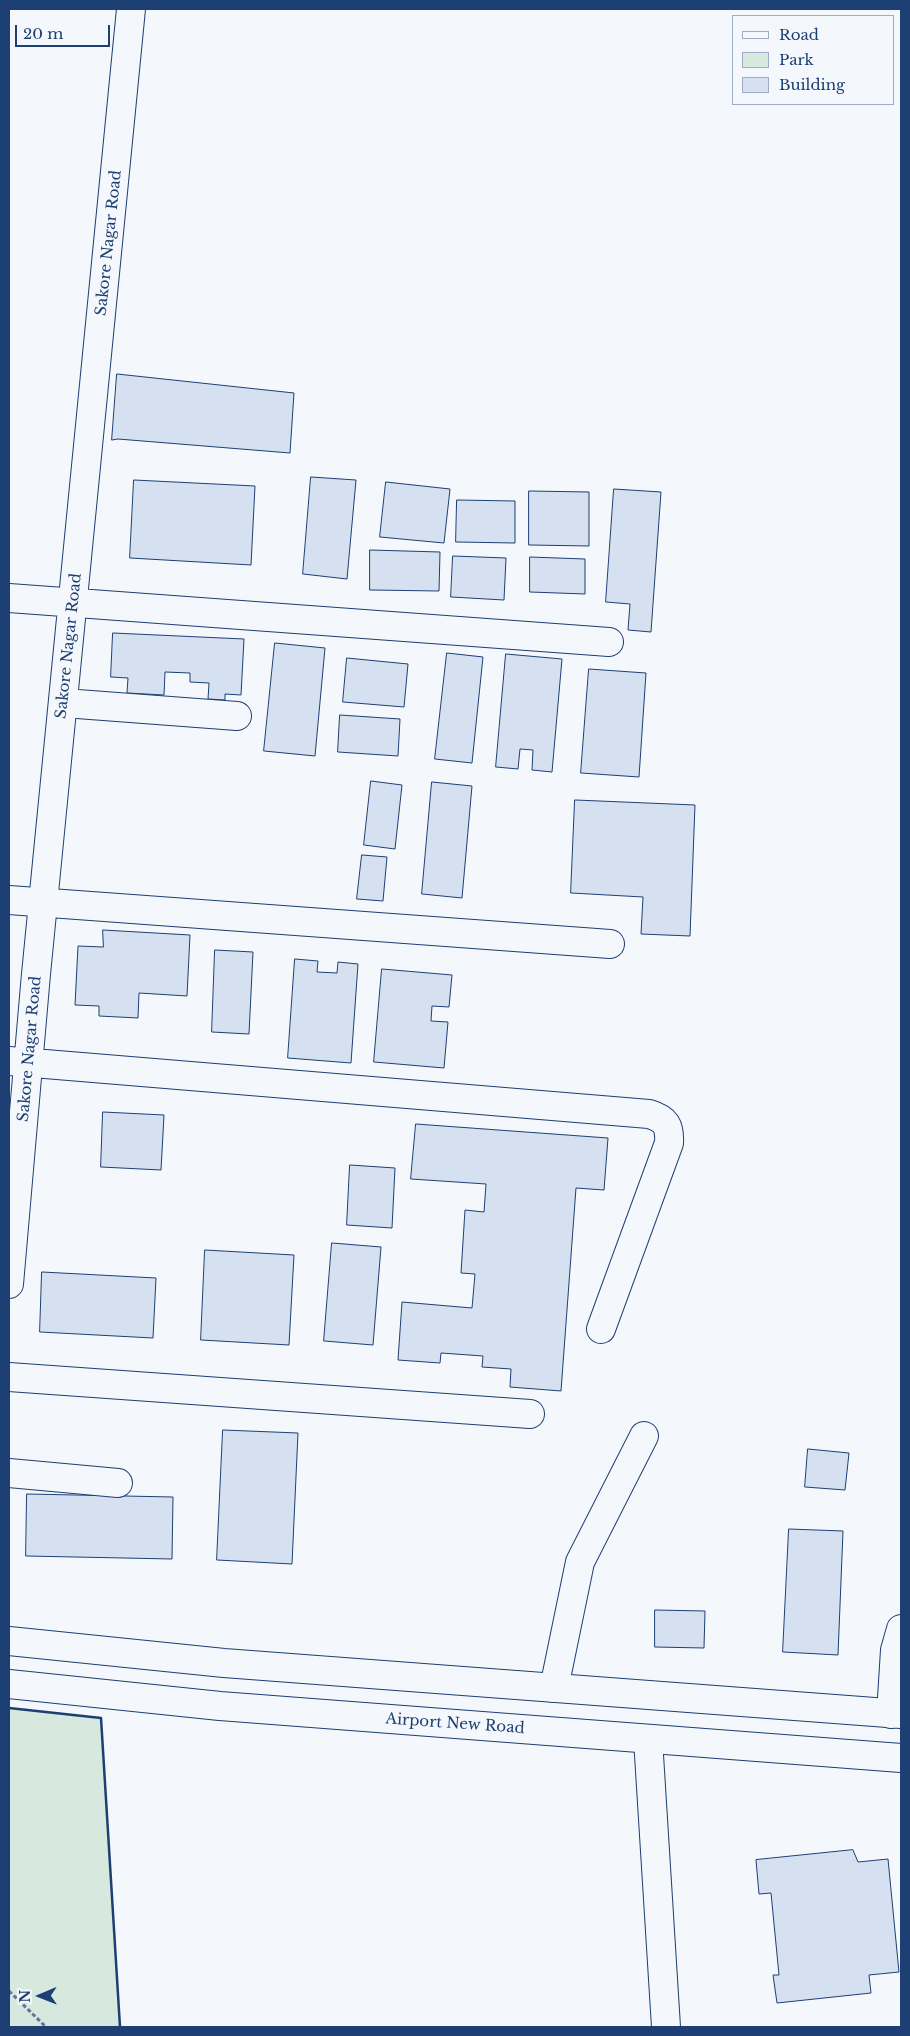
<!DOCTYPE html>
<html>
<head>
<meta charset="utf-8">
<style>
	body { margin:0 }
	#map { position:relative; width:910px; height:2036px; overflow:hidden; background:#f4f7fb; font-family:"Libre Baskerville",serif }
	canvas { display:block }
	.frame { position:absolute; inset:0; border:10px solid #1d3f73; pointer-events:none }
	.legend { position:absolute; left:732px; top:15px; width:162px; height:90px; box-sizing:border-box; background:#f4f7fb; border:1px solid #9eadc5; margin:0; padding:6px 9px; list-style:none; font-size:15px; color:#1d3f73 }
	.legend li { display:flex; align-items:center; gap:10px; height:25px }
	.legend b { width:25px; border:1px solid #9eadc5 }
	.north { position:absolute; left:15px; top:1971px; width:50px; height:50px; -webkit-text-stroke:4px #f4f7fb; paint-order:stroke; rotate:269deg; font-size:14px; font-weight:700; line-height:20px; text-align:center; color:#1d3f73 }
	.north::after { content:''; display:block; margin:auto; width:18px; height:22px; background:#1d3f73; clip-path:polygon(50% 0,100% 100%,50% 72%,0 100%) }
	.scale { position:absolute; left:15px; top:25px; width:95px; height:22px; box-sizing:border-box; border:2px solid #1d3f73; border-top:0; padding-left:6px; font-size:15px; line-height:18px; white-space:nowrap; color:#1d3f73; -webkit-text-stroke:4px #f4f7fb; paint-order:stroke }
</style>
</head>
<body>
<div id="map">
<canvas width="910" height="2036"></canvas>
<div class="frame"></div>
<ul class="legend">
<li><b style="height:6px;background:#f4f7fb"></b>Road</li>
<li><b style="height:14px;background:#d7e8df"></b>Park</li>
<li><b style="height:14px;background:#d5e0f0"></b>Building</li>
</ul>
<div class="north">N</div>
<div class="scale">20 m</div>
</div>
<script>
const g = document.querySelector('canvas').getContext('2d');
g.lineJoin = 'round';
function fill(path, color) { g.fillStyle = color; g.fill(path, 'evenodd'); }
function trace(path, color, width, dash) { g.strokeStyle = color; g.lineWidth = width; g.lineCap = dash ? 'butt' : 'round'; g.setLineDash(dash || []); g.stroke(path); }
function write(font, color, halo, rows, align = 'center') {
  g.font = font + ' "Libre Baskerville",serif'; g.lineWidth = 4; g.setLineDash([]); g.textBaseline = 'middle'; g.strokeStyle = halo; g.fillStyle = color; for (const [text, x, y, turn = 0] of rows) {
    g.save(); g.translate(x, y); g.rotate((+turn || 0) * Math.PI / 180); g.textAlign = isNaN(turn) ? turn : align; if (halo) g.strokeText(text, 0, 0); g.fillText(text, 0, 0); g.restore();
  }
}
const green = new Path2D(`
	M9 1708 101 1718 120 2027H9Z`);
const building = new Path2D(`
	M117 374 294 393 290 453 118 439 112 440Z
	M311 477 356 480 347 579 303 574Z
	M134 480 255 486 251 565 130 558Z
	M386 482 450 489 444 543 380 537Z
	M614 489 661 492 651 632 628 630 630 604 606 602Z
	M529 491 589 492V546L529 545Z
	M457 500 515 501V543L456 542Z
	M370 550 440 552 439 591 370 590Z
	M453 556 506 558 504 600 451 597Z
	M530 557 585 559V594L530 592Z
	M113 633 244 639 241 695 225 694V700L208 699 209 683 190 682V673L165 672 164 695 127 693 128 678 111 677Z
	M275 643 325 648 315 756 264 751Z
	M447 653 483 657 472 763 435 759Z
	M506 654 562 659 552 772 532 770 533 750 520 749 518 769 496 767Z
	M347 658 408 664 404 707 343 702Z
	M589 669 646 673 639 777 581 773Z
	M340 715 400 719 398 756 338 752Z
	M371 781 402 785 395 849 364 845Z
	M432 782 472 786 462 898 422 894Z
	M575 800 695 805 690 936 641 934 643 897 571 893Z
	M362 855 387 857 383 901 357 899Z
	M103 930 190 935 187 996 139 993 138 1018 99 1016V1006L75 1005 78 946 103 947Z
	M215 950 253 952 249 1034 212 1032Z
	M295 959 318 961 317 972 337 973 338 962 358 964 351 1063 288 1058Z
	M382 969 452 975 449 1007 432 1006 431 1021 448 1022 444 1068 374 1062Z
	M103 1112 164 1115 161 1170 101 1167Z
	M416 1124 608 1138 604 1190 576 1188 561 1391 510 1387 511 1369 482 1367 483 1356 441 1353 440 1363 398 1360 402 1302 472 1308 475 1274 461 1273 465 1210 484 1212 486 1184 411 1179Z
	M350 1165 395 1168 392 1228 347 1225Z
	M332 1243 381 1247 373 1345 324 1341Z
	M205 1250 294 1255 289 1345 201 1340Z
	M42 1272 156 1278 153 1338 40 1332Z
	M223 1430 298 1433 292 1564 217 1560Z
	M808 1449 849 1453 845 1490 805 1487Z
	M27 1494 173 1497 172 1559 26 1556Z
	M789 1529 843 1531 838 1655 783 1652Z
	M655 1610 705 1611 704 1648 655 1647Z
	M853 1850 858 1862 888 1859 899 1972 869 1975 871 1993 777 2003 773 1975H779L771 1893 759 1894 756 1860Z`);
const path = new Path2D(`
	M9 1991 46 2027`);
const minor = new Path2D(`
	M9 598 609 642
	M64 703 237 716
	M9 900 610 944
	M9 1061 649 1114C666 1119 670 1126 669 1143L601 1329
	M9 1284 36 974 131 9
	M9 1377 530 1414
	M9 1473 118 1483
	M554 1688 580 1562 644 1436
	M891 1714 895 1650 901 1629
	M648 1739 666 2027`);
const major = new Path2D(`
	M9 1641 224 1663 901 1714
	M9 1684 220 1706 901 1758`);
const wall = new Path2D(`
	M9 1708 101 1718 120 2027`);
const streetNames = [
	["Sakore Nagar Road",109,243,-84],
	["Sakore Nagar Road",69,646,-84],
	["Sakore Nagar Road",30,1049,-85],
	["Airport New Road",455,1724,4]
];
fill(green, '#d7e8df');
trace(green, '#687fa3', 1);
fill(building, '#d5e0f0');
trace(building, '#1d3f73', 1);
trace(minor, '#1d3f73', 30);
trace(major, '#1d3f73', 30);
trace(path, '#5e769c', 3, [4, 2.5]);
trace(minor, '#f4f7fb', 28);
trace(major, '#f4f7fb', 28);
trace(wall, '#1d3f73', 2.5);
write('15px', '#1d3f73', '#f4f7fb', streetNames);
</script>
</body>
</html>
